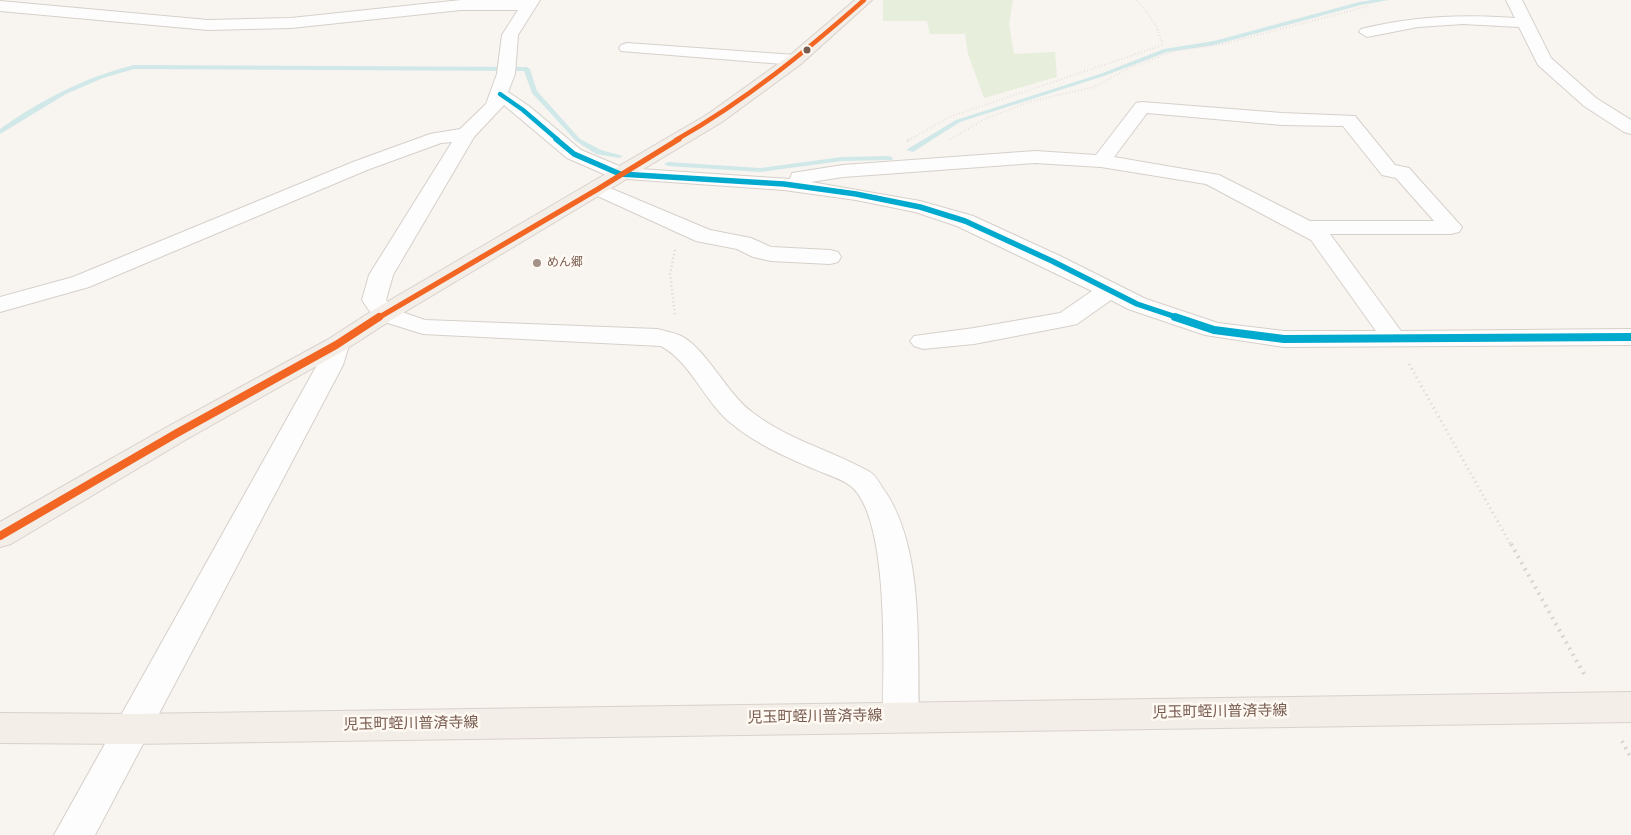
<!DOCTYPE html>
<html>
<head>
<meta charset="utf-8">
<style>
	body { margin:0 }
	canvas { display:block; background:#f8f4f0 }
</style>
</head>
<body>
<canvas width="1631" height="835"></canvas>
<script>
const g = document.querySelector('canvas').getContext('2d');
g.lineJoin = 'round';
function fill(path, color) { g.fillStyle = color; g.fill(path, 'evenodd'); }
function trace(path, color, width, dash) { g.strokeStyle = color; g.lineWidth = width; g.lineCap = dash ? 'butt' : 'round'; g.setLineDash(dash || []); g.stroke(path); }
function write(font, color, halo, rows, align = 'center') {
  g.font = font + ' Manrope,"Noto Sans JP",sans-serif'; g.lineWidth = 5; g.setLineDash([]); g.textBaseline = 'middle'; g.strokeStyle = halo; g.fillStyle = color; for (const [text, x, y, turn = 0] of rows) {
    g.save(); g.translate(x, y); g.rotate((+turn || 0) * Math.PI / 180); g.textAlign = isNaN(turn) ? turn : align; if (halo) g.strokeText(text, 0, 0); g.fillText(text, 0, 0); g.restore();
  }
}
const green = new Path2D(`
	M883 0H1013L1009 24 1014 54 1055 52 1057 77 984 98 968 54 965 34H930L927 21H883Z`);
const stream = new Path2D(`
	M1372 0H1389L1361 5 1214 45 1167 52 1104 76 960 122 913 152 906 150 956 120 1100 74 1164 49 1214 41 1359 2Z
	M134 65 527 67 530 69 537 91 580 139 601 150 623 156 619 158 596 154 576 141 532 93 524 71 134 69 103 78 66 94 0 134V129C41 100 85 77 134 65Z
	M889 156 893 158 892 160 842 161 760 172 668 166 664 164 668 162 760 168 842 157Z`);
const pathFar3 = new Path2D(`
	M950 139 987 118 1032 101 1094 87 1131 67 1174 51 1223 44 1369 6
	M909 140 949 117 1163 45 1156 25 1137 0`);
const pathFar2 = new Path2D(`
	M907 141 911 139
	M675 250 670 274 675 315`);
const pathFar1 = new Path2D(`
	M1409 364 1511 545`);
const path = new Path2D(`
	M1511 544 1584 674
	M1622 741 1631 758`);
const minor = new Path2D(`
	M461 0H540L518 35 515 74 508 92 529 106 581 150 624 168 790 179 792 173 843 165 1035 151 1096 155 1136 103 1142 102 1282 113 1355 116 1395 165 1409 168 1462 227 1459 232 1451 234H1330L1401 331 1631 329V345L1284 347 1205 335 1128 309 1111 300 1077 324 1068 326 974 344 923 349 914 346 910 341 914 336 974 328 1060 313 1092 291 957 226 915 212 856 200 784 190 613 178 567 158 504 105 474 137 393 275 386 300 393 309 425 320 657 329C664 331 672 332 679 335 705 346 726 393 752 412 788 440 831 450 870 472 875 475 879 482 882 487 925 545 917 646 919 716L914 726 901 731 888 726 883 716C883 665 890 522 852 487 843 479 825 474 814 469 786 457 756 444 732 424 704 402 692 363 661 346L423 334 375 319 362 300 369 275 452 142 441 143 367 170 89 287 0 312V297L73 277 353 162 430 134 460 129 486 104 497 74 502 35 518 10H461L291 28 208 30 0 11V1L208 20 291 18ZM1147 113 1282 125 1343 126 1382 175 1396 178 1434 221H1310L1219 175 1114 157ZM1035 163 1101 167 1206 184 1311 240 1376 331H1284L1218 323 1146 299 1060 256 973 216 920 201 811 182 843 177Z
	M1506 0H1522L1551 58 1596 98 1631 120V134L1624 132 1584 106 1538 65 1519 27 1463 24 1418 27 1367 37 1359 32 1361 29C1413 16 1462 14 1515 18Z
	M627 43 795 55 801 56 803 60 801 64 795 65 621 51 619 48 621 45Z
	M598 183 710 230 751 238 771 247 830 250 838 252 841 257 838 262 830 264 771 261 753 257 737 249 696 241 591 193 588 189 591 185Z
	M336 337 345 340 349 345 343 365 95 835H54L317 365 327 340Z`);
const major = new Path2D(`
	M855 0H872L801 64 722 122 393 319 345 350 187 439 11 544 0 547V522L167 427 327 340 375 309 708 114 789 56Z
	M1631 692V722L131 744 0 743V713L131 714Z`);
const bus1Far2 = new Path2D(`
	M500 94 523 110 558 140`);
const bus1Far1 = new Path2D(`
	M556 139 574 154 620 174 784 184 856 194 920 207 965 221 1052 261 1137 304 1179 318`);
const bus1 = new Path2D(`
	M1175 317 1214 330 1284 339 1631 337`);
const bus2Far2 = new Path2D(`
	M676 140C745 101 805 52 864 0`);
const bus2Far1 = new Path2D(`
	M378 318 598 189 679 139`);
const bus2 = new Path2D(`
	M0 536 177 433 336 345 379 317`);
const markers = [
	[807,50,4.5,"#775b4f"],
	[537,263,5,"#a49187"]
];
const poiNames = [
	["めん郷",547,263]
];
const nearStreetnames = [
	["児玉町蛭川普済寺線",1220,712,-1],
	["児玉町蛭川普済寺線",815,717,-1],
	["児玉町蛭川普済寺線",411,724,-1]
];
fill(green, '#e7eedb');
fill(stream, '#d1e8e9');
trace(minor, '#d6d0ca', 2);
trace(major, '#d9d1cc', 2);
trace(pathFar3, '#dbd4d0', 2, [0.5, 2.5]);
trace(pathFar2, '#dbd4d0', 2.5, [1, 3]);
trace(pathFar1, '#dbd4d0', 3, [1, 4]);
trace(path, '#dbd4d0', 4, [2, 5]);
fill(minor, '#fefdfd');
fill(major, '#f3eee8');
trace(bus1Far2, '#00a9ce', 4.5);
trace(bus1Far1, '#00a9ce', 5.5);
trace(bus1, '#00a9ce', 8);
trace(bus2Far2, '#f26522', 4.5);
trace(bus2Far1, '#f26522', 5.5);
trace(bus2, '#f26522', 8);
for (const [x, y, r, color] of markers) { const dot = new Path2D(); dot.arc(x, y, r, 0, 2 * Math.PI); g.fillStyle = color; g.fill(dot); trace(dot, '#fef9f2', 2); }
write('12px', '#775b4f', '#fef9f2', poiNames, 'left');
write('15px', '#775b4f', '#fef9f2', nearStreetnames);
</script>
</body>
</html>
